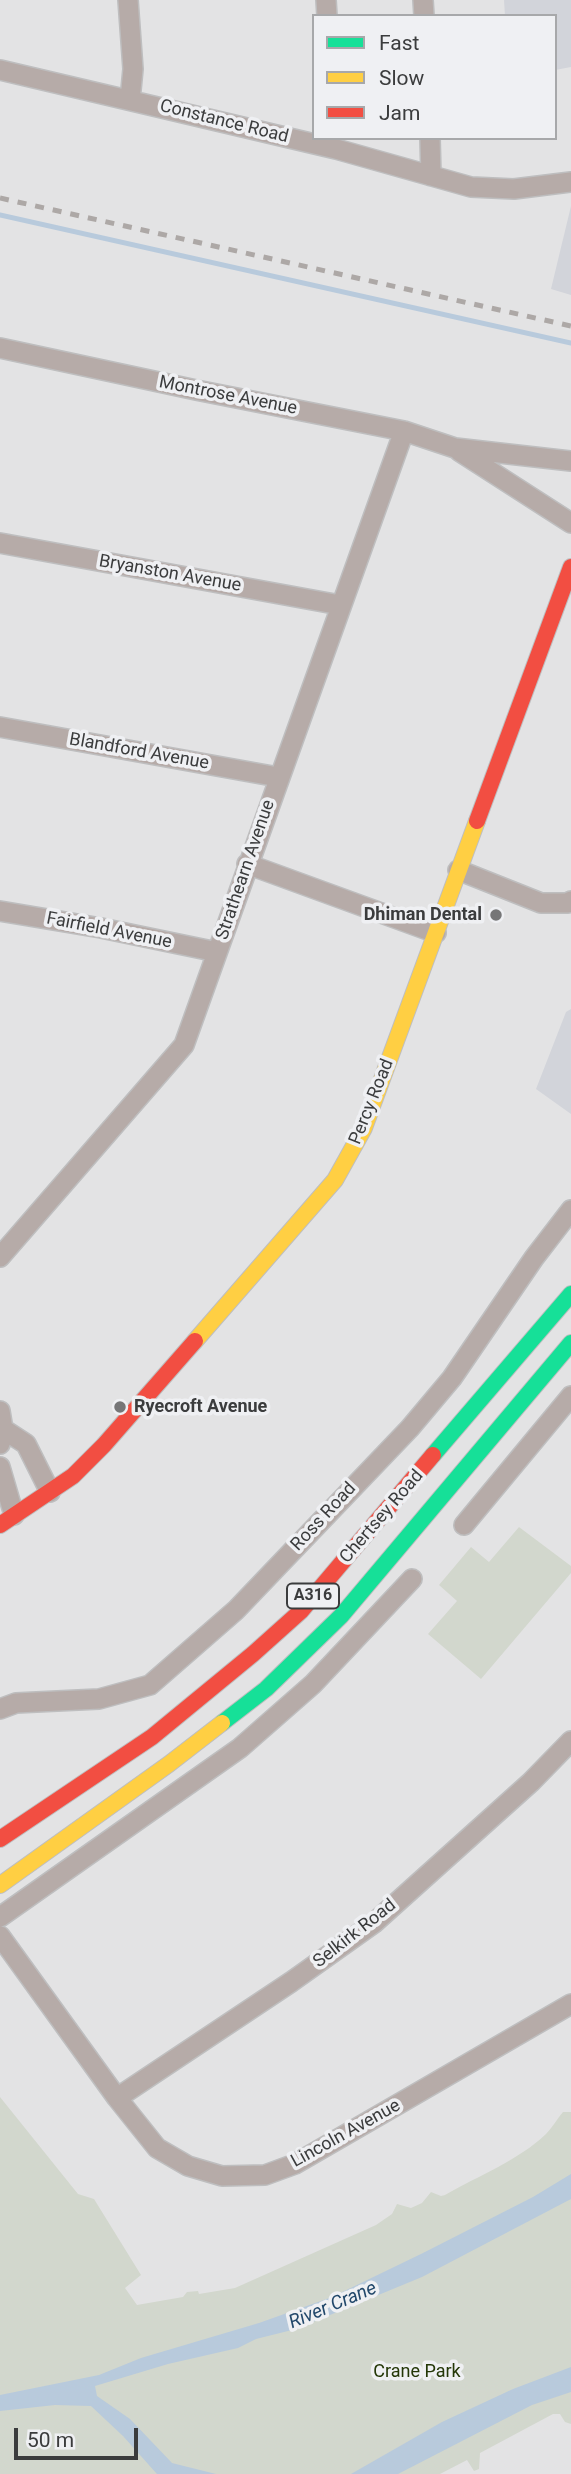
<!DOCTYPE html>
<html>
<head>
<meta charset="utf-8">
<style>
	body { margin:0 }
	#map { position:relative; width:571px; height:2474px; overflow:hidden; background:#e3e3e4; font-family:Roboto,sans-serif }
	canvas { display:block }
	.legend { position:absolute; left:312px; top:14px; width:245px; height:126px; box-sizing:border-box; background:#eff0f3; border:2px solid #a7a8aa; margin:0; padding:9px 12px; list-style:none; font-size:21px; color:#3b3c3d }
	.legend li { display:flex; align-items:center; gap:14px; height:35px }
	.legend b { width:35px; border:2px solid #a7a8aa }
	.scale { position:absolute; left:14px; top:2428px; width:124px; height:32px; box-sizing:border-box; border:4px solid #3b3c3d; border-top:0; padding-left:9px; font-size:21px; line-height:24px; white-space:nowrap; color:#3b3c3d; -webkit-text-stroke:5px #eff0f3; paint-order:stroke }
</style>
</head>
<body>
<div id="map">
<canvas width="571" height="2474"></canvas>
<ul class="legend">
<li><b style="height:9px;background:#16e098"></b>Fast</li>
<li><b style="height:9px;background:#ffcf43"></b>Slow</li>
<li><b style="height:9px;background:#f24e42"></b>Jam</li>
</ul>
<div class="scale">50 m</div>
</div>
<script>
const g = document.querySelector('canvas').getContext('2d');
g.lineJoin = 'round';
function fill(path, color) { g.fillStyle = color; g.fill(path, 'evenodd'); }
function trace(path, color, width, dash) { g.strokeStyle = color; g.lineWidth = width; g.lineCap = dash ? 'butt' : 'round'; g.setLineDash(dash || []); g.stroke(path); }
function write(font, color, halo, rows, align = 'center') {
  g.font = font + ' Roboto,sans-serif'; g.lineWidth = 7; g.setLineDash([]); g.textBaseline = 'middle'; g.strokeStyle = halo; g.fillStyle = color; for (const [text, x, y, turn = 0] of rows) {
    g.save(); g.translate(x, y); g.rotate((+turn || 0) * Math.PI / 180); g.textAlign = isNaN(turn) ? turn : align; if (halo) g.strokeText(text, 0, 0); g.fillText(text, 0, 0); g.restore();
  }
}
const built = new Path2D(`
	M504 0H571V67L555 70V16H505Z
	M571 206V295L551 289Z
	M571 1009V1114L536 1089 566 1012Z`);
const green = new Path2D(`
	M519 1527 571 1566V1573L481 1679 428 1634 457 1601 439 1585 471 1547 489 1562Z
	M0 2097 78 2194 94 2199 141 2275 125 2288 137 2305 183 2297 187 2292 198 2291 199 2294 235 2288 376 2225 392 2214 397 2204 411 2208 422 2203 431 2192 441 2196 445 2195C478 2176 519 2160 546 2134 552 2128 557 2119 563 2112H571V2424L565 2422 560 2414H553L480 2453 479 2469 474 2471 467 2460 440 2474H0Z`);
const water = new Path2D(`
	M571 2174V2199L422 2277 296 2329 256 2339 238 2348 168 2364 95 2386 97 2396 130 2419 172 2463 216 2474H157L123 2436 91 2406 55 2405 0 2411V2395L99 2375 141 2358 259 2323 332 2297 423 2253 533 2197Z
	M571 2367V2392L532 2405 398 2474H351L442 2422 513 2389Z`);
const stream = new Path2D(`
	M0 215 571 343`);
const street = new Path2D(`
	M128 0 133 69 130 100
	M326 0 327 16
	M423 0 424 16
	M0 70 336 149 471 187 514 189 571 182
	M430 138 431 176
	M0 348 196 390 404 431 455 448 571 461
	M459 451 571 523
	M0 543 340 605
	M0 727 278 777
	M247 864 436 933
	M458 870 541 903H568L571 901
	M0 911 101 928 217 952
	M0 1257 184 1045 404 431
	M0 1411 3 1429 0 1444
	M3 1429 26 1444 50 1492
	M0 1467 14 1515
	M464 1525 571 1396
	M0 1709 16 1703 99 1699 150 1685 236 1610 410 1428 452 1378 534 1258 571 1210
	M0 1917 240 1748 313 1684 412 1579
	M0 1936 117 2098 157 2148 188 2166 222 2176 265 2175 295 2164 571 2004
	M117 2098 291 1982 374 1923 531 1782 571 1741`);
const fast = new Path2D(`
	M433 1455 571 1294
	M222 1723 266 1689 341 1616 571 1343`);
const slow = new Path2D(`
	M195 1341 335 1180 364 1128 477 821
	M0 1885 169 1764 222 1723`);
const jam = new Path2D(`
	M477 821 571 567
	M0 1525 73 1476 104 1445 195 1341
	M0 1839 152 1737 253 1654 301 1611 433 1455`);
const rail = new Path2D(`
	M0 198 571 326`);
const markers = [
	[496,915,7,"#767677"],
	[120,1407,7,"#767677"]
];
const shields = [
	[313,1596,52]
];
const shieldNames = [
	["A316",313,1596]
];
const streetNames = [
	["Constance Road",224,122,14],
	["Montrose Avenue",228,396,11],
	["Bryanston Avenue",170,574,10],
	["Blandford Avenue",139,752,10],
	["Strathearn Avenue",246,870,-71],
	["Fairfield Avenue",109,931,11],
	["Percy Road",372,1102,-68],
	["Ross Road",324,1517,-47],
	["Chertsey Road",382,1517,-49],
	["Selkirk Road",355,1934,-38],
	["Lincoln Avenue",346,2134,-29]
];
const poiNames = [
	["Dhiman Dental",482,915],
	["Ryecroft Avenue",134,1407,"left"]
];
const parkNames = [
	["Crane Park",417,2372]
];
const waterNames = [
	["River Crane",333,2306,-23]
];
fill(built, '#d2d4da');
fill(green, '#d2d7cd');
fill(water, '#b8cadc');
trace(stream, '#b8cadc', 5);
trace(street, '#bebebf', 22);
trace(fast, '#bebebf', 18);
trace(slow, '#bebebf', 18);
trace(jam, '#bebebf', 18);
trace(street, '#b6aba8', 19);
trace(fast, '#16e098', 16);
trace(slow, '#ffcf43', 16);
trace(jam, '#f24e42', 16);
trace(rail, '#ada8a6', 5, [9, 9]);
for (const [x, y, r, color] of markers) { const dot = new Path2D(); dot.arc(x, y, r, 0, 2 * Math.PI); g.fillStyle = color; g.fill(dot); trace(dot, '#eff0f3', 2.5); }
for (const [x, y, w] of shields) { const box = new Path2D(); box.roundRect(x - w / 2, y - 12.5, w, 25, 5); g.fillStyle = '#eff0f3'; g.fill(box); trace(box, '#3b3c3d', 2); }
write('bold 16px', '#3b3c3d', null, shieldNames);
write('18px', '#3b3c3d', '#eff0f3', streetNames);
write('bold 18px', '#3b3c3d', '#eff0f3', poiNames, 'right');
write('18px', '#243708', '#eff0f3', parkNames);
write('italic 19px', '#22486b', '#eff0f3', waterNames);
</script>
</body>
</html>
